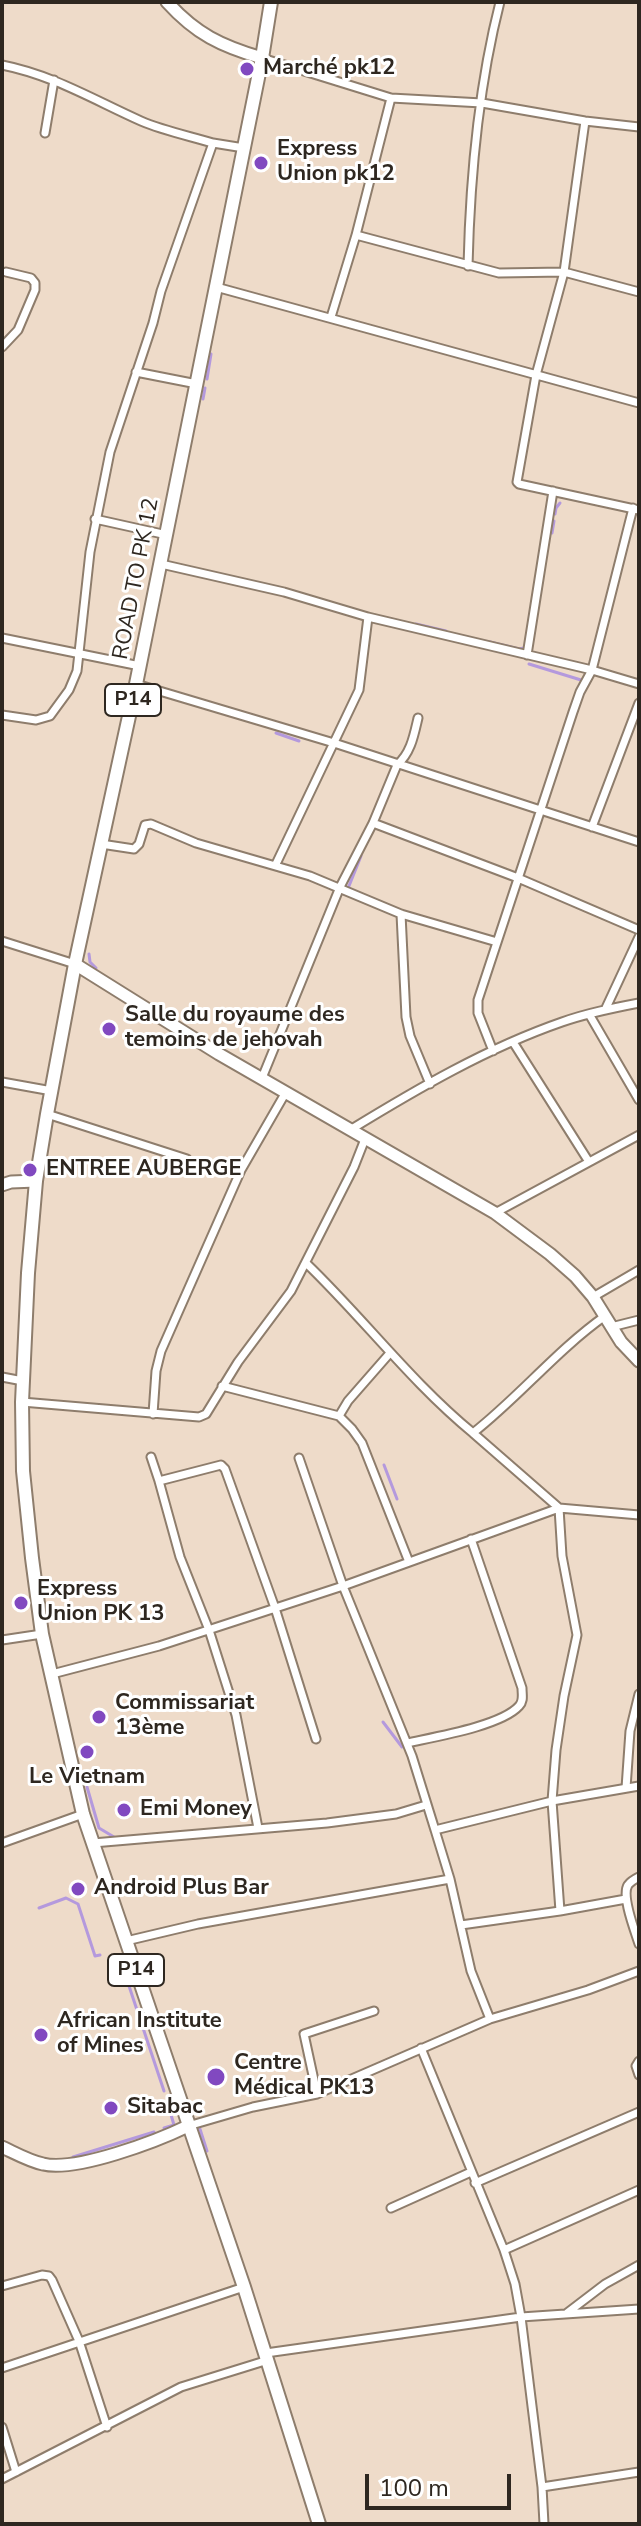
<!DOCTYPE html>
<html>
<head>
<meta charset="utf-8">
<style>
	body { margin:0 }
	#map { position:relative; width:641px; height:2526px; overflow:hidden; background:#eedbc9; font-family:"Nunito Sans",sans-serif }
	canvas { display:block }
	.frame { position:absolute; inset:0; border:4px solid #2e2720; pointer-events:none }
	.scale { position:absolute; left:365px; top:2474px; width:146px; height:36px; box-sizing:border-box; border:4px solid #2e2720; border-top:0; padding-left:10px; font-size:24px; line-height:28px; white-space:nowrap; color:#2e2720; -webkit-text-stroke:6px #fff; paint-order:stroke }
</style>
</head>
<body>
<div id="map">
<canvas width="641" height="2526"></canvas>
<div class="frame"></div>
<div class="scale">100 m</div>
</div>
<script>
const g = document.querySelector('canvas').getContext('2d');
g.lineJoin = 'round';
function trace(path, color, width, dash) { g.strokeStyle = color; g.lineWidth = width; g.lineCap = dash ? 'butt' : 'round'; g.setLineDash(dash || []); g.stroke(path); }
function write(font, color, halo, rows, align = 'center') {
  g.font = font + ' "Nunito Sans",sans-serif'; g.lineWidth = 6; g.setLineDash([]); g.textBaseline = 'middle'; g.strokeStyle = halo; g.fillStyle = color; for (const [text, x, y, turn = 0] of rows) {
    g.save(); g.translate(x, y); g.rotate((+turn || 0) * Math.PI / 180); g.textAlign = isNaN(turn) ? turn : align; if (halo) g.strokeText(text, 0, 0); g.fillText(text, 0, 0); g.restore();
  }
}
const stream = new Path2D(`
	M207 379 211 354
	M203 399 205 388
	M555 514 556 508 560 503
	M552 533 554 521
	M416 624 446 631
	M490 642 519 649 524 648
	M529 664 581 680
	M276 733 299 741
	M349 886 361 856
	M89 954 90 962 96 968
	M384 1465 397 1499
	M383 1722 402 1747
	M87 1787 99 1828 114 1837
	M39 1908 66 1898 78 1904 95 1956 100 1955
	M128 1983 164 2091
	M199 2126 207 2151
	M164 2128 174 2125 169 2108
	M73 2157 154 2132
	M387 2339 402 2338`);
const street = new Path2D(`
	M262 58 391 98 482 103 585 121 639 127
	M2 65C53 75 94 100 141 121 164 131 190 136 213 143
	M585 121 564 272 639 292
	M45 133 54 80
	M356 235 499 273 564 272 536 375 517 482 519 484 639 510
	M468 266C470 182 479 84 500 2
	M216 287 639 403
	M331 317 356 235 391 98
	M2 347 18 330 35 290V283L31 278 6 272
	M136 372 197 384
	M95 519 167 535
	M161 564 284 592 368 617
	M2 638 140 666
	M527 655 553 491
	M136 684 334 743 639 842
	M2 715 36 720 50 716 69 690 77 671 90 552 110 452 153 323 161 291 213 143 244 148
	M373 823 518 878 639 930
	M592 827 639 703
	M101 844 134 849 139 844 145 825 151 824 196 843 310 876 401 914 497 942
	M276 864 359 690 368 617 592 670 639 684
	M401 914 406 1017 410 1036 430 1084
	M2 941 75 964
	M605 1010 639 937
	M589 1014 639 1100
	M513 1042 589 1162
	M493 1051 478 1013V1000L573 712 580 692 592 670 633 508
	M262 1078 340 887 373 823 397 765C411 753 414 735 418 718
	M2 1082 52 1091
	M47 1114 187 1159
	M350 1130C417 1089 487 1048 562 1022 587 1013 613 1008 639 1003
	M495 1213 639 1135
	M307 1264C364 1319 412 1383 473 1433 519 1397 557 1350 605 1316
	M593 1297 639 1270
	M611 1327 639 1320
	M390 1353 348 1401 339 1416 352 1429 362 1443 409 1562
	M2 1377 23 1381
	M222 1386 339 1416
	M22 1402 199 1417 206 1414 238 1362 291 1291 354 1167 365 1139
	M153 1414 156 1371 161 1351 241 1170 286 1092
	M473 1433 559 1508 562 1556 577 1635 564 1696 556 1750 552 1801 560 1911
	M151 1457 159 1481 221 1465 225 1469 275 1608 316 1739
	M299 1458 343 1586 412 1756 435 1830
	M159 1481 180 1557 209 1630 236 1715 258 1828
	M2 1640 42 1634
	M52 1674 159 1646 343 1586 559 1508 639 1515
	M407 1743C434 1737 501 1726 519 1706 524 1701 522 1695 522 1688L471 1539
	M626 1788 630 1731 639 1694
	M2 1843 83 1814
	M93 1843 327 1823 396 1814 426 1805
	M639 1877C635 1879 631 1881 628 1885 621 1896 635 1931 639 1944
	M461 1925 560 1911 626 1899
	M126 1941 198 1924 450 1879
	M490 2019 471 1971 450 1879 435 1830 552 1801 639 1786
	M421 2048 504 2250 515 2284 521 2317 542 2487 544 2524
	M639 2061 636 2066 639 2075
	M317 2094 304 2034 374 2011
	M188 2126 253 2107 317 2094 490 2019 588 1990 639 1971
	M475 2183 639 2112
	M391 2208 471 2172
	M504 2250 639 2190
	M2 2286 42 2275 49 2276 52 2280 79 2341 107 2427
	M567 2313 605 2284 639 2265
	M266 2353 521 2317 639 2309
	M2 2368 244 2287
	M2 2427 16 2472
	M2 2479 181 2387 268 2360
	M542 2487 639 2472`);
const secondary = new Path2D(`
	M167 2C196 34 221 46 262 58
	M75 964 219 1054 495 1213 550 1254 575 1276 593 1297 621 1342 639 1361
	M2 1185 11 1182 36 1181
	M2 2147C15 2153 29 2161 43 2164 76 2172 157 2141 188 2126`);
const primary = new Path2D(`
	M271 2 262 58 136 684 75 964 47 1114 36 1181 28 1273 22 1402 23 1471 32 1558 42 1634 83 1814 244 2287 319 2524`);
const markers = [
	[247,69,8,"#8149c0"],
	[261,163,8,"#8149c0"],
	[109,1029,8,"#8149c0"],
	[30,1170,8,"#8149c0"],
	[21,1603,8,"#8149c0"],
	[99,1717,8,"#8149c0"],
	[87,1752,8,"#8149c0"],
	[124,1810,8,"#8149c0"],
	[78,1889,8,"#8149c0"],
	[41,2035,8,"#8149c0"],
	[216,2077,10,"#8149c0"],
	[111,2108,8,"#8149c0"]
];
const shields = [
	[133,700,56],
	[136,1970,56]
];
const shieldNames = [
	["P14",133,700],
	["P14",136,1970]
];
const poiNames = [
	["Marché pk12",263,69],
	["Express",277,150],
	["Union pk12",277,175],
	["Salle du royaume des",125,1016],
	["temoins de jehovah",125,1041],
	["ENTREE AUBERGE",46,1170],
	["Express",37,1590],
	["Union PK 13",37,1615],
	["Commissariat",115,1704],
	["13ème",115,1729],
	["Le Vietnam",87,1778,"center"],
	["Emi Money",140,1810],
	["Android Plus Bar",94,1889],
	["African Institute",57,2022],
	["of Mines",57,2047],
	["Centre",234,2064],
	["Médical PK13",234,2089],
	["Sitabac",127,2108]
];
const streetNames = [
	["ROAD TO PK 12",137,579,-79]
];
trace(stream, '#b499dd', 3);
trace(street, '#8e7d6c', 11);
trace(secondary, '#8e7d6c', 15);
trace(primary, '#8e7d6c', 16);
trace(street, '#fff', 7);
trace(secondary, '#fff', 11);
trace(primary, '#fff', 12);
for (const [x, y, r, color] of markers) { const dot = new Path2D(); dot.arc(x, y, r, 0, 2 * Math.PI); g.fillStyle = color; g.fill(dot); trace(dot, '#fff', 3); }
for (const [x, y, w] of shields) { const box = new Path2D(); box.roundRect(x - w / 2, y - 16, w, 32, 6); g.fillStyle = '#fff'; g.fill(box); trace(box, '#2e2720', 2); }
write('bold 20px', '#2e2720', null, shieldNames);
write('bold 22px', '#2e2720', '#fff', poiNames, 'left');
write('22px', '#2e2720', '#fff', streetNames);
</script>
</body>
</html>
